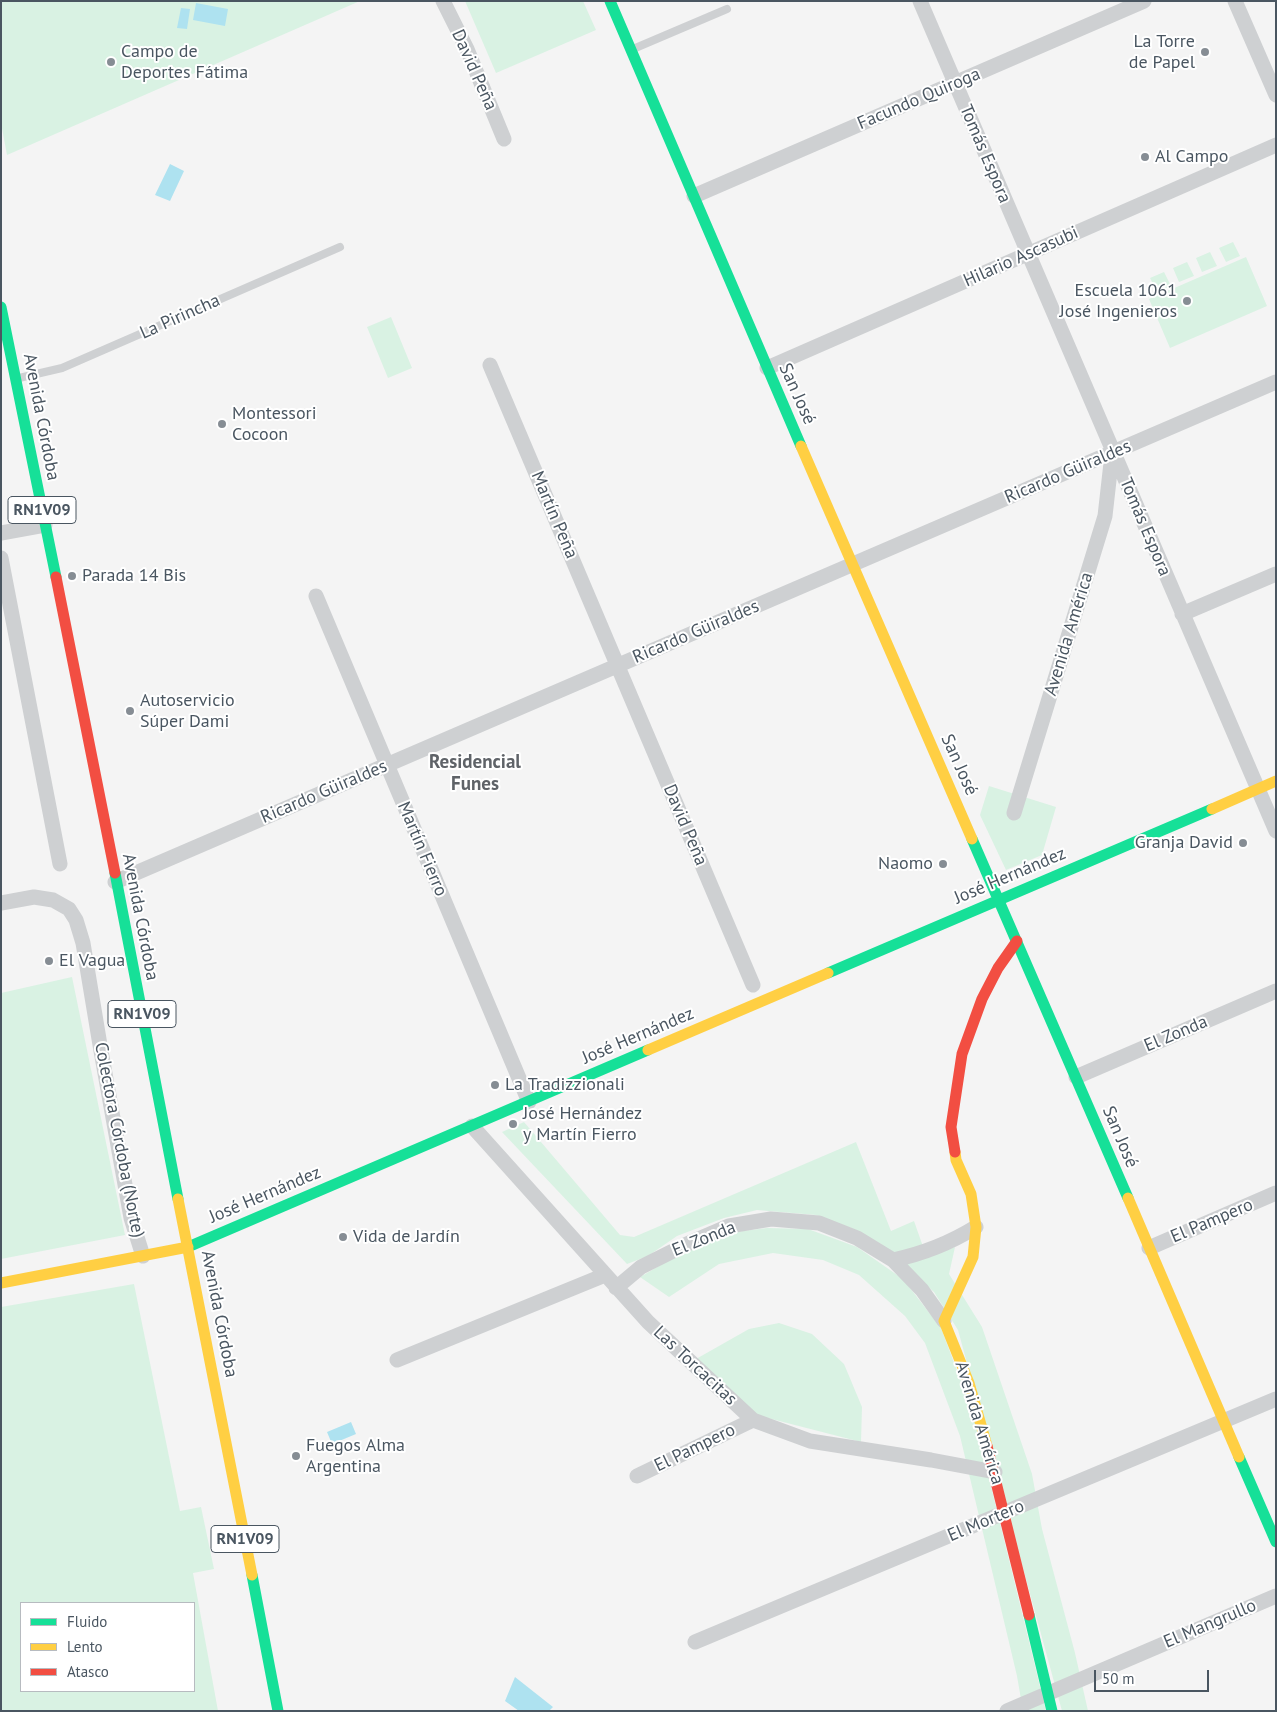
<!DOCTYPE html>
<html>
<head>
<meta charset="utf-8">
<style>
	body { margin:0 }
	#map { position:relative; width:1277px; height:1712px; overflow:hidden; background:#f4f4f4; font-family:"PT Sans",sans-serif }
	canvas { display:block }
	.frame { position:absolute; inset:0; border:2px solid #4a5661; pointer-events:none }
	.legend { position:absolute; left:20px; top:1602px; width:175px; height:90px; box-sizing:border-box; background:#fff; border:1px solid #b7bbc0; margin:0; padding:6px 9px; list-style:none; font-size:15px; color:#4a5661 }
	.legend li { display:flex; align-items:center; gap:10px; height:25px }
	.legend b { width:25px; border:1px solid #b7bbc0 }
	.scale { position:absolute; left:1094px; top:1670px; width:115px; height:22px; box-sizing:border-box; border:2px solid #4a5661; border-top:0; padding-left:6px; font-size:15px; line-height:18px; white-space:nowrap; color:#4a5661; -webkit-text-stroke:4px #fff; paint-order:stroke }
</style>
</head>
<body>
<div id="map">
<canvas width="1277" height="1712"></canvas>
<div class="frame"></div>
<ul class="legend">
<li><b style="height:6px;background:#16e098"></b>Fluido</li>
<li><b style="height:6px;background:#ffcf43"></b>Lento</li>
<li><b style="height:6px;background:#f24e42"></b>Atasco</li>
</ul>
<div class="scale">50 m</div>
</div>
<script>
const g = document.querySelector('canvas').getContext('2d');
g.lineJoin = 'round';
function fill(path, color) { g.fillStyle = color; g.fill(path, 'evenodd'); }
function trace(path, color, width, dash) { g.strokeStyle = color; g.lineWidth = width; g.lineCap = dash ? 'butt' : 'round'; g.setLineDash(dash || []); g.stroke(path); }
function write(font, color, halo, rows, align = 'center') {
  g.font = font + ' "PT Sans",sans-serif'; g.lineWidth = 4; g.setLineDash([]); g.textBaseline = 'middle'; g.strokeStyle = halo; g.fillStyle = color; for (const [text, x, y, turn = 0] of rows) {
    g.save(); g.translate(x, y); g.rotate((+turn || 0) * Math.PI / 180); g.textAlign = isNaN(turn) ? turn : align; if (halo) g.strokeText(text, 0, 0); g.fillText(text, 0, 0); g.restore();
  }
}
const green = new Path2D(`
	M1 1H360L7 155 1 123Z
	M465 1H583L596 30 496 73Z
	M1233 242 1240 256 1226 262 1219 248Z
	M1210 252 1217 266 1202 272 1196 258Z
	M1246 257 1267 306 1170 348 1149 299Z
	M1187 262 1194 276 1179 282 1173 268Z
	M1164 272 1171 286 1157 292 1150 278Z
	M391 317 412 368 388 378 367 327Z
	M989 786 1056 807 1042 855 1006 870 980 815Z
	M72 977 125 1235 1 1259V993Z
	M524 1122 620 1235 634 1237 856 1142 891 1231 914 1221 927 1258 955 1247 949 1274 982 1327 1032 1474 1042 1529 1075 1653 1088 1711H1062L958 1330 934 1292 881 1244 851 1228 816 1215 757 1210 724 1218 677 1236 648 1256 627 1264 502 1132Z
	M767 1228 808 1229 857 1247 903 1279 941 1328 973 1413 1046 1711H1023L1017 1676 960 1436 925 1343 905 1316 859 1275 823 1260 773 1253 719 1264 669 1297 640 1277 671 1259 727 1233Z
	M134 1284 180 1511 201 1507 214 1569 193 1573 218 1711H1V1307ZM21 1603H194V1691H21Z
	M779 1323 812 1334 844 1364 862 1407 861 1442 756 1415 696 1359 749 1329Z`);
const water = new Path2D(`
	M196 3 228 9 225 26 193 20Z
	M181 8 190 9 187 29 177 28Z
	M170 164 184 171 170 201 155 195Z
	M351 1422 356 1434 332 1444 327 1432Z
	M515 1677 553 1707 549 1711H519L505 1701Z`);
const lane = new Path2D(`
	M633 49 727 9
	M19 378 62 368 340 247`);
const street = new Path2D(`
	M443 1 467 49 504 139
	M920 1 1276 831
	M1235 1 1276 95
	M694 196 1144 1
	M490 365 753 985
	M767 368 1276 145
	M1 533 45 525
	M1 558 60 864
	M316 596 529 1102
	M1182 614 1276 574
	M1014 813 1105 516 1112 454
	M115 882 1276 382
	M1 903 34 897 53 900 69 909 76 920 83 943 101 1051 131 1218 143 1256
	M1076 1077 1276 991
	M472 1126 648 1322 753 1420 810 1441 931 1460 995 1472
	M1149 1248 1276 1193
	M893 1260C922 1254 950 1243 976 1227
	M616 1288 641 1267 687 1244 729 1226 771 1219 819 1223 857 1238 893 1260 922 1290 944 1321
	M397 1360 605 1275
	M637 1476 753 1420
	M695 1642 1276 1399
	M1007 1711 1276 1596`);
const fast = new Path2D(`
	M610 1 801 446
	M1 307 56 577
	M972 839 1128 1198
	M115 873 178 1199
	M828 973 1212 809
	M188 1247 648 1050
	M1239 1457 1276 1542
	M252 1575 278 1711
	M1029 1615 1052 1711`);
const slow = new Path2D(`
	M801 446 972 839
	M1212 809 1276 781
	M648 1050 828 973
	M955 1152 956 1160 971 1194 976 1227 973 1257 944 1321 969 1383 987 1446
	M1128 1198 1239 1457
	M178 1199 252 1575
	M1 1283 188 1247`);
const jam = new Path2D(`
	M56 577 115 873
	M955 1152 951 1127 962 1054 982 999 998 968 1017 941
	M987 1446 1029 1615`);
const markers = [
	[1205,52,5,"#868d94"],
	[111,62,5,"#868d94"],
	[1145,157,5,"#868d94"],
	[1187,301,5,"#868d94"],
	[222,424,5,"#868d94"],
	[72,576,5,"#868d94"],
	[130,711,5,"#868d94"],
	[1243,843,5,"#868d94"],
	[943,864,5,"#868d94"],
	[49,961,5,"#868d94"],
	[495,1085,5,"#868d94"],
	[513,1124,5,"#868d94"],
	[343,1237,5,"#868d94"],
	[296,1456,5,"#868d94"]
];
const shields = [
	[42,510,68],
	[142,1014,68],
	[245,1539,68]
];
const shieldNames = [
	["RN1V09",42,510],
	["RN1V09",142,1014],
	["RN1V09",245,1539]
];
const poiNames = [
	["La Torre",1195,42,"right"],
	["de Papel",1195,63,"right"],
	["Campo de",121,52],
	["Deportes Fátima",121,73],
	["Al Campo",1155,157],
	["Escuela 1061",1177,291,"right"],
	["José Ingenieros",1177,312,"right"],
	["Montessori",232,414],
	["Cocoon",232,435],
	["Parada 14 Bis",82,576],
	["Autoservicio",140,701],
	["Súper Dami",140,722],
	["Granja David",1233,843,"right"],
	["Naomo",933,864,"right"],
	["El Vagua",59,961],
	["La Tradizzionali",505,1085],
	["José Hernández",523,1114],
	["y Martín Fierro",523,1135],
	["Vida de Jardín",353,1237],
	["Fuegos Alma",306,1446],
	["Argentina",306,1467]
];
const streetNames = [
	["David Peña",474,70,66],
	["Facundo Quiroga",919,99,-23],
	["Tomás Espora",985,154,67],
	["Hilario Ascasubi",1021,257,-24],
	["La Pirincha",180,317,-24],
	["San José",797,394,66],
	["Avenida Córdoba",41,417,79],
	["Ricardo Güiraldes",1068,472,-23],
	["Martín Peña",554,515,67],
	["Tomás Espora",1145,527,67],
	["Ricardo Güiraldes",696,632,-23],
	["Avenida América",1069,634,-73],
	["San José",959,765,66],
	["Ricardo Güiraldes",324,792,-23],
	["David Peña",685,825,67],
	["Martín Fierro",422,849,67],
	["José Hernández",1010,876,-23],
	["Avenida Córdoba",140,917,79],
	["El Zonda",1176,1034,-23],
	["José Hernández",638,1036,-23],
	["San José",1120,1137,67],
	["Colectora Córdoba (Norte)",119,1140,79],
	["José Hernández",265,1195,-23],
	["El Pampero",1212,1221,-23],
	["El Zonda",704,1239,-22],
	["Avenida Córdoba",219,1314,79],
	["Las Torcacitas",695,1366,43],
	["Avenida América",979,1423,73],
	["El Pampero",695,1448,-26],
	["El Mortero",986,1521,-23],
	["El Mangrullo",1210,1624,-23]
];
const neighbourhoodNames = [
	["Residencial",475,763],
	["Funes",475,785]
];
fill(green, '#d9f2e3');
fill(water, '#aee2f0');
trace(lane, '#ced0d2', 8);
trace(street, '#ced0d2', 15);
trace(fast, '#16e098', 11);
trace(slow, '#ffcf43', 11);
trace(jam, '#f24e42', 11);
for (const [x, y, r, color] of markers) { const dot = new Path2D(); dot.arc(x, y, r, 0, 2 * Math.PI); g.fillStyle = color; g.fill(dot); trace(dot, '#fff', 2); }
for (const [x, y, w] of shields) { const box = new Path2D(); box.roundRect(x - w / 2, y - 13.5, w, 27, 4); g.fillStyle = '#fff'; g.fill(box); trace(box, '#4a5661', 1); }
write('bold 16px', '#4a5661', null, shieldNames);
write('18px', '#4a5661', '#fff', poiNames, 'left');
write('18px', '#4a5661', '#fff', streetNames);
write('bold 19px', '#5f6368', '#fff', neighbourhoodNames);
</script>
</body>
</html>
